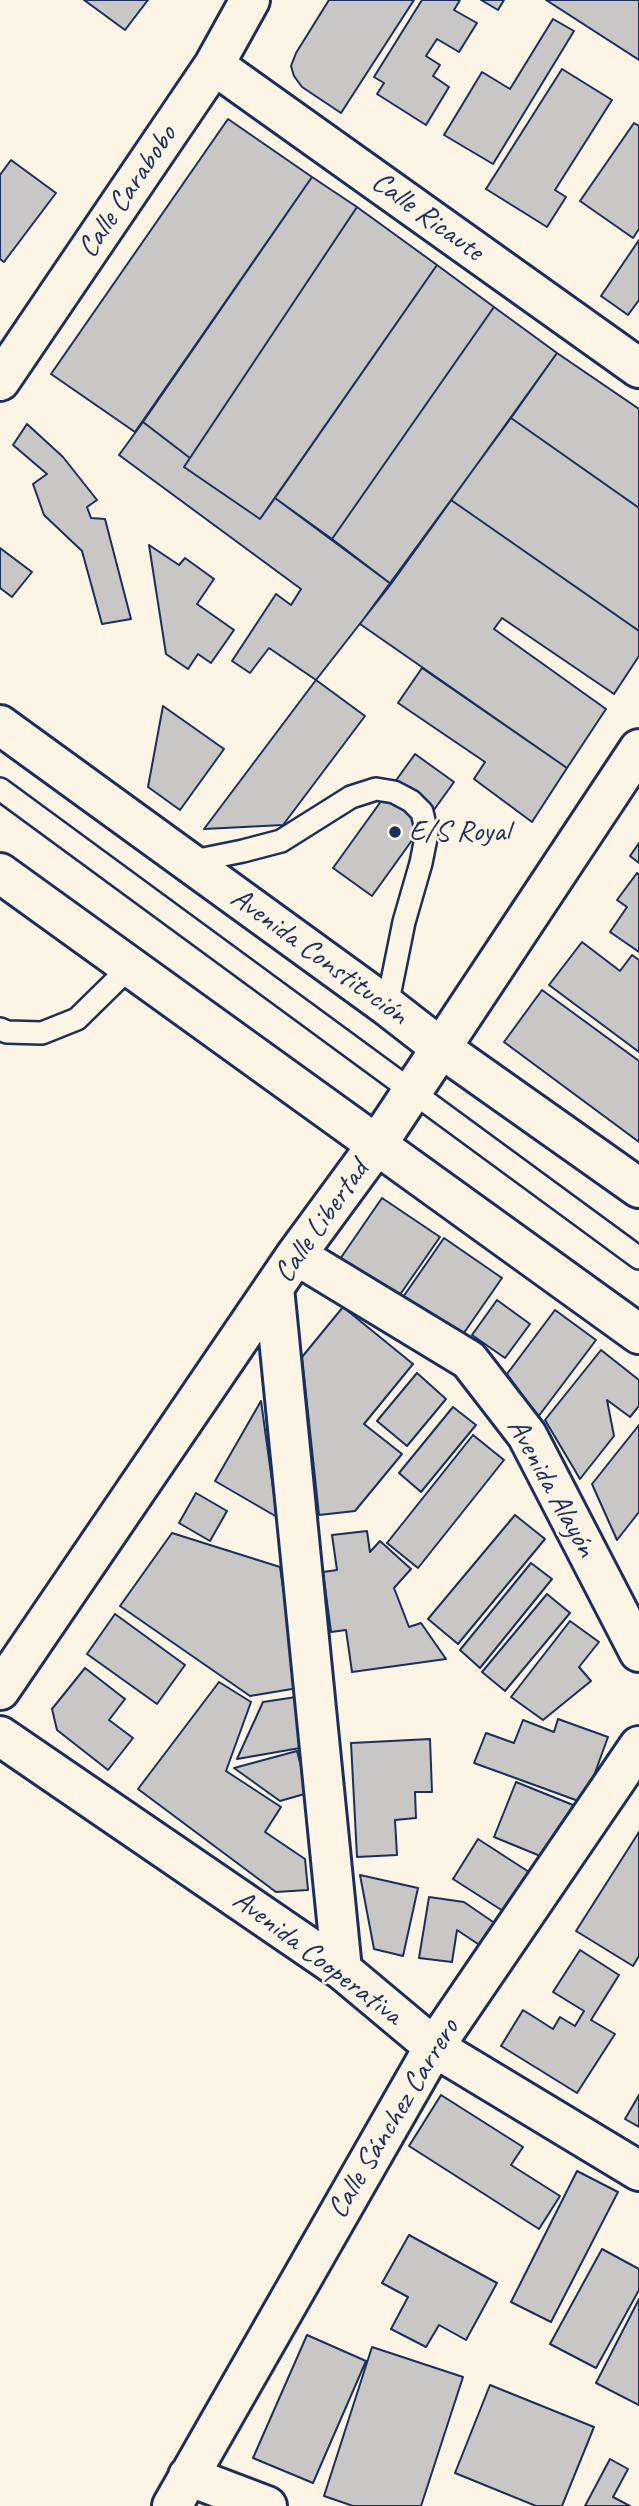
<!DOCTYPE html>
<meta charset="utf-8">
<style>
body{margin:0}
canvas{display:block;background:#fcf5e5}
</style>
<canvas width="639" height="2506"></canvas>
<script>
const c = document.querySelector('canvas').getContext('2d');
c.lineJoin = 'round';
function fillPath(path, color) { c.fillStyle = color; c.fill(path, 'evenodd'); }
const poly = rows => new Path2D(rows.map(r => 'M' + r).join(''));
function trace(path, color, width, dash) { c.strokeStyle = color; c.lineWidth = width; c.lineCap = dash ? 'butt' : 'round'; c.setLineDash(dash || []); c.stroke(path); }
function drawText(font, color, halo, rows, align = 'center') {
  c.font = font + ' Caveat,sans-serif'; c.lineWidth = 5; c.setLineDash([]); c.textBaseline = 'middle'; c.strokeStyle = halo; c.fillStyle = color; for (const [text, x, y, turn = 0] of rows) {
    c.save(); c.translate(x, y); c.rotate((+turn || 0) * Math.PI / 180); c.textAlign = isNaN(turn) ? turn : align; if (halo) c.strokeText(text, 0, 0); c.fillText(text, 0, 0); c.restore();
  }
}
const building = poly([
 [84,0,148,0,125,30,84,0],
 [329,0,414,0,341,113,302,87,294,76,291,66,296,53,329,0],
 [422,0,460,0,454,10,477,23,459,52,437,39,426,56,440,65,433,76,449,87,426,125,377,94,384,83,374,77,422,0],
 [481,0,504,0,498,10,481,0],
 [546,0,639,0,639,60,546,0],
 [553,19,574,31,493,164,444,135,482,72,510,89,553,19],
 [562,69,612,100,555,190,566,197,547,227,486,189,562,69],
 [228,119,312,177,135,432,51,374,228,119],
 [634,123,639,126,639,229,633,238,580,201,634,123],
 [11,160,56,193,4,262,0,259,0,175,11,160],
 [312,177,357,207,190,458,143,422,312,177],
 [357,207,437,265,260,519,184,467,357,207],
 [639,240,639,300,628,315,601,296,639,240],
 [437,265,494,307,332,539,275,498,437,265],
 [494,307,557,353,391,584,332,539,494,307],
 [557,353,639,409,639,508,511,418,557,353],
 [511,418,639,508,639,631,451,500,511,418],
 [143,422,190,458,184,467,260,519,275,498,391,584,316,680,269,648,250,673,232,661,276,594,291,605,301,589,119,455,143,422],
 [27,424,63,457,97,500,87,507,91,518,105,519,131,619,102,624,82,551,44,515,33,484,47,474,13,445,27,424],
 [451,500,639,631,639,656,614,694,502,618,494,629,606,709,567,768,360,624,451,500],
 [149,545,179,565,185,558,214,579,197,604,234,630,211,663,198,654,188,669,166,654,149,545],
 [0,548,32,572,12,597,0,588,0,548],
 [422,668,567,768,532,822,474,779,485,762,398,703,422,668],
 [316,680,365,716,283,825,204,829,316,680],
 [163,706,224,749,180,810,148,787,163,706],
 [415,754,454,782,372,896,333,868,415,754],
 [639,843,639,863,630,856,639,843],
 [637,873,639,875,639,952,610,932,627,907,617,900,637,873],
 [582,942,620,971,632,955,639,960,639,1052,549,985,582,942],
 [542,990,639,1061,639,1142,504,1042,542,990],
 [382,1198,440,1237,397,1299,340,1259,382,1198],
 [444,1238,502,1278,459,1340,401,1300,444,1238],
 [497,1300,530,1324,505,1358,472,1335,497,1300],
 [343,1307,413,1364,364,1424,402,1454,355,1511,319,1515,302,1357,343,1307],
 [555,1310,596,1340,538,1417,507,1374,555,1310],
 [601,1350,639,1380,639,1406,630,1417,607,1400,614,1436,580,1479,545,1420,601,1350],
 [417,1373,446,1399,407,1446,377,1421,417,1373],
 [261,1401,277,1517,215,1481,261,1401],
 [453,1407,476,1425,421,1492,399,1473,453,1407],
 [639,1425,639,1512,617,1540,592,1484,639,1425],
 [473,1435,504,1460,418,1568,387,1543,473,1435],
 [196,1493,227,1511,210,1541,179,1523,196,1493],
 [515,1515,545,1539,458,1644,428,1619,515,1515],
 [367,1531,370,1552,380,1541,411,1569,394,1588,409,1627,421,1623,446,1659,352,1672,346,1630,331,1632,323,1572,337,1570,332,1535,367,1531],
 [172,1533,280,1567,298,1688,250,1696,120,1606,172,1533],
 [531,1563,552,1579,480,1668,460,1650,531,1563],
 [547,1594,570,1613,505,1691,482,1672,547,1594],
 [115,1614,185,1665,157,1704,87,1654,115,1614],
 [570,1621,599,1642,579,1667,591,1681,543,1720,511,1697,570,1621],
 [85,1668,125,1699,109,1720,133,1738,108,1770,57,1730,52,1709,85,1668],
 [219,1682,251,1702,226,1771,281,1807,265,1832,305,1859,308,1890,276,1892,138,1789,219,1682],
 [296,1697,306,1747,237,1759,263,1702,296,1697],
 [558,1719,608,1737,584,1803,474,1763,486,1733,514,1743,523,1720,554,1732,558,1719],
 [430,1739,432,1792,415,1792,416,1818,395,1820,397,1855,357,1857,351,1743,430,1739],
 [297,1751,308,1793,280,1801,234,1768,297,1751],
 [516,1782,573,1805,550,1860,494,1837,516,1782],
 [639,1832,639,1956,633,1966,576,1931,639,1832],
 [478,1839,529,1872,503,1911,453,1879,478,1839],
 [360,1875,418,1888,403,1956,374,1949,360,1875],
 [429,1897,464,1902,496,1924,481,1946,457,1930,452,1962,419,1958,429,1897],
 [580,1950,619,1975,591,2020,615,2034,577,2093,501,2046,523,2010,553,2029,560,2017,575,2026,584,2011,553,1992,580,1950],
 [441,2095,523,2147,511,2165,560,2196,539,2229,409,2146,441,2095],
 [639,2095,639,2127,625,2119,639,2095],
 [577,2171,618,2192,551,2322,511,2302,577,2171],
 [409,2235,497,2283,466,2340,439,2325,426,2347,391,2329,408,2297,382,2283,409,2235],
 [602,2249,639,2269,639,2290,596,2368,550,2344,602,2249],
 [639,2299,639,2405,596,2383,639,2299],
 [307,2335,366,2361,313,2483,253,2458,307,2335],
 [372,2347,463,2377,421,2506,353,2506,324,2496,372,2347],
 [490,2385,594,2427,562,2506,536,2506,455,2473,490,2385],
 [610,2459,628,2469,613,2497,630,2506,585,2506,610,2459]
]);
const lane = poly([
 [0,789,639,1258],
 [189,862,243,851,281,841,351,797,376,789,394,792,411,801,422,812,427,833,421,863,404,922,387,1006],
 [0,1029,7,1032,42,1033,77,1019,129,968]
]);
const street = poly([
 [214,65,639,368],
 [0,381,214,65,250,0],
 [296,1255,469,1360,527,1435,639,1652],
 [274,1288,342,1970],
 [0,1690,296,1255,376,1146,639,749],
 [0,1736,342,1970,434,2047,639,2171],
 [188,2476,267,2506],
 [172,2506,434,2047,639,1746]
]);
const secondary = poly([
 [0,725,387,1006,441,1048,639,1188],
 [0,873,639,1334]
]);
const markers = [
 [395,832,7,"#1b2f5e"]
];
const streetNames = [
 ["Calle Carabobo",128,192,-56],
 ["Calle Ricaute",427,217,36],
 ["Avenida Constitución",319,957,36],
 ["Calle Libertad",322,1222,-55],
 ["Avenida Alayón",551,1488,61],
 ["Avenida Cooperativa",317,1958,37],
 ["Calle Sánchez Carrero",394,2119,-59]
];
const poiNames = [
 ["E/S Royal",409,832]
];
fillPath(building, '#c8c7c6');
trace(building, '#1b2f5e', 2);
trace(lane, '#1b2f5e', 26);
trace(street, '#1b2f5e', 44);
trace(secondary, '#1b2f5e', 44);
trace(lane, '#fcf5e5', 21);
trace(street, '#fcf5e5', 38);
trace(secondary, '#fcf5e5', 38);
for (const [x, y, r, color] of markers) { const dot = new Path2D(); dot.arc(x, y, r, 0, 2 * Math.PI); c.fillStyle = color; c.fill(dot); trace(dot, '#fcf5e5', 2.5); }
drawText('30px', '#1b2f5e', '#fcf5e5', streetNames);
drawText('30px', '#1b2f5e', '#fcf5e5', poiNames, 'left');
</script>
